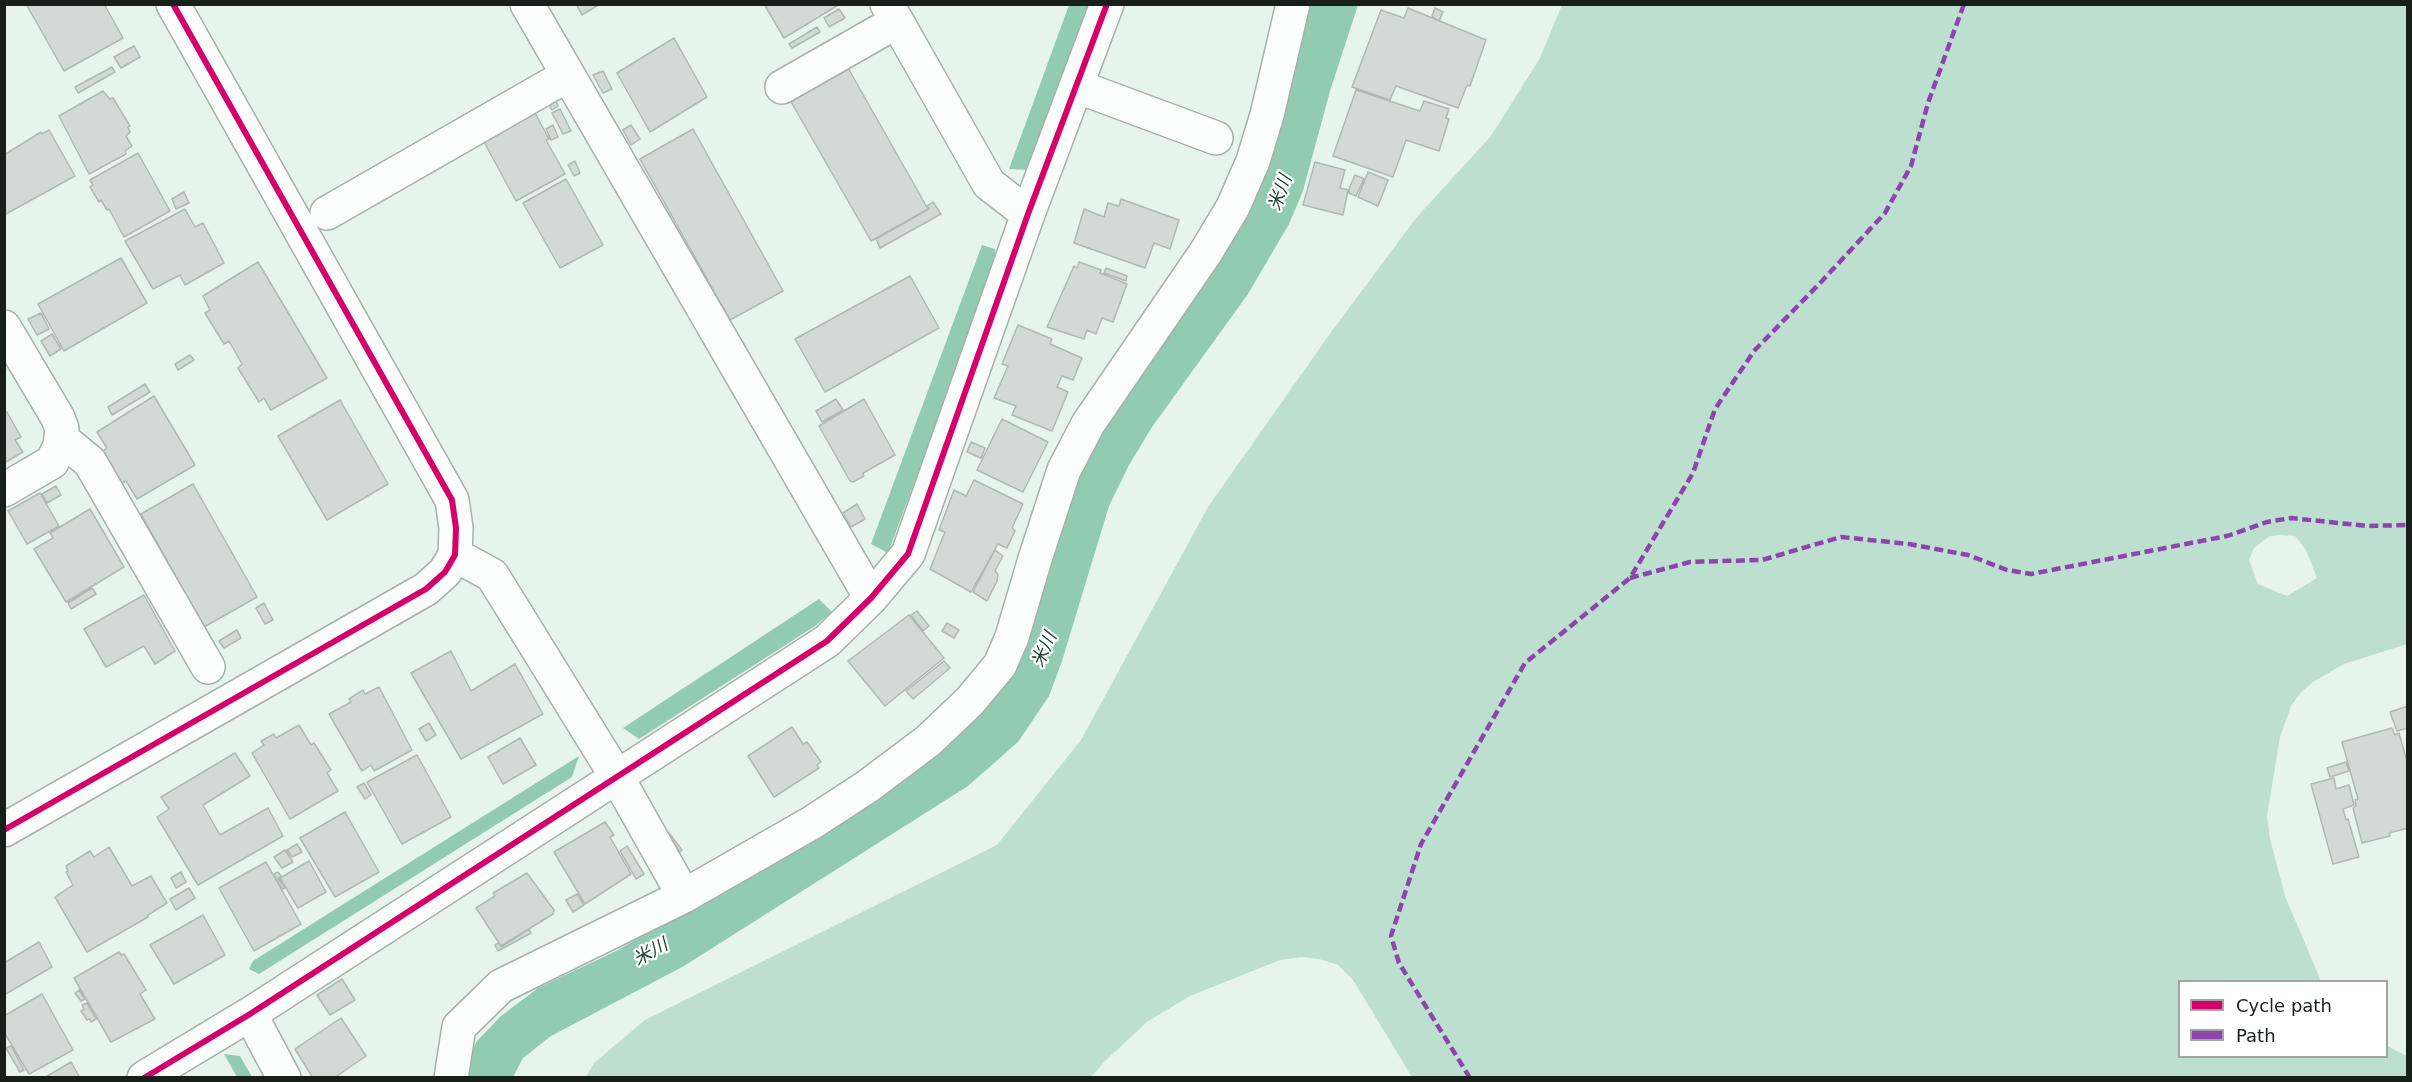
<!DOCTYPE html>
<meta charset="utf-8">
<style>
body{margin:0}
#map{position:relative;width:2412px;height:1082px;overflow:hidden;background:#e7f3ed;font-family:"DejaVu Sans",sans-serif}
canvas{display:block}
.frame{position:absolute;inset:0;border:6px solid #171f1b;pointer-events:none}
.legend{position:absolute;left:2178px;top:980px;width:210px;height:78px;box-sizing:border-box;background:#fff;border:2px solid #a2a5a4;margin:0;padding:8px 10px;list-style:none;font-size:18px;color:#171f1b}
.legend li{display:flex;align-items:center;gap:12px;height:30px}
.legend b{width:30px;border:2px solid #a2a5a4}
</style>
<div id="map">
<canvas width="2412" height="1082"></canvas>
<div class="frame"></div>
<ul class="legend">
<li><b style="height:8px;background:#d6006c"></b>Cycle path</li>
<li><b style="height:8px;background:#8e44ad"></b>Path</li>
</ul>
</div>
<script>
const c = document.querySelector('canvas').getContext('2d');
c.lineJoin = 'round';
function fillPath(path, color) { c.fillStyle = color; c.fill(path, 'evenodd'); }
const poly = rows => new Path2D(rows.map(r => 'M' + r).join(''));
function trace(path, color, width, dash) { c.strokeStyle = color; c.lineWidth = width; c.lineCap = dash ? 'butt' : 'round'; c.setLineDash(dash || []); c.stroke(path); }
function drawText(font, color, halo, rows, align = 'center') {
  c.font = font + ' "DejaVu Sans","Noto Sans JP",sans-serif'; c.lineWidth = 4.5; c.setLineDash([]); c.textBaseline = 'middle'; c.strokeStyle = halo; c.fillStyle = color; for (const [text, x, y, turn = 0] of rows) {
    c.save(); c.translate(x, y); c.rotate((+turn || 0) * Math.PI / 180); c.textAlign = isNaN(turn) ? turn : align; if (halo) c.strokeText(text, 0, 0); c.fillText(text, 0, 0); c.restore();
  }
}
const green = poly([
 [1562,5,2407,5,2407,644,2344,664,2313,682,2301,692,2291,706,2280,737,2267,816,2270,839,2285,896,2321,981,2180,982,2180,1056,2386,1056,2387,1046,2407,1056,2407,1077,1412,1077,1353,980,1338,965,1319,959,1301,957,1280,960,1190,996,1147,1022,1105,1061,1091,1077,586,1077,594,1063,645,1020,997,845,1081,740,1208,507,1329,335,1416,218,1491,136,1540,58],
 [2280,535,2295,536,2306,550,2317,578,2287,596,2258,584,2249,560,2254,548,2270,536]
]);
const water = poly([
 [1069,5,1091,5,1031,170,1009,169],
 [1304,5,1358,5,1330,91,1303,191,1289,224,1248,294,1152,427,1129,465,1109,506,1062,661,1049,696,1018,742,968,786,684,966,551,1036,523,1058,513,1077,458,1078,477,1041,501,1016,538,988,616,951,676,916,951,739,1079,464,1243,214],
 [982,245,995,249,997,261,888,553,871,544],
 [819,599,832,612,815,626,639,739,623,728],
 [579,756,572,777,259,974,249,969,253,961],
 [224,1054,240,1056,252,1077,237,1077]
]);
const building = poly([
 [26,4,104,4,123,38,64,71,26,4],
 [576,4,600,4,582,15,576,4],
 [764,4,840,4,784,38,764,4],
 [1408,8,1486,40,1470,86,1467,85,1458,108,1396,86,1390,100,1352,87,1381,10,1404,18,1408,8],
 [1435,8,1443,12,1439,21,1432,16,1435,8],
 [839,9,845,18,829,27,824,18,839,9],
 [817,27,820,32,792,48,789,44,817,27],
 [674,38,707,97,650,132,617,73,674,38],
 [134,46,140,57,121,68,114,57,134,46],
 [112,67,115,72,78,93,75,87,112,67],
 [848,68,928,209,871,241,790,100,848,68],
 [603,71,612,89,603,93,593,75,603,71],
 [1356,90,1420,111,1424,101,1449,109,1446,118,1449,119,1439,151,1406,140,1393,177,1333,156,1356,90],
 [103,91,110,99,113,98,130,126,128,127,130,132,126,136,132,146,125,151,126,154,89,174,59,116,103,91],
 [556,101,558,106,552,110,549,105,556,101],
 [560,109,571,131,563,134,552,113,560,109],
 [535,113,549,139,546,140,565,174,516,201,483,140,535,113],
 [553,125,558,137,551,140,546,129,553,125],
 [631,125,640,139,631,145,623,130,631,125],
 [693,129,783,291,730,320,640,159,693,129],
 [49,130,75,176,4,215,4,155,41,132,42,134,49,130],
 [138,153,170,211,124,237,109,209,107,210,101,200,99,202,90,187,93,185,90,180,138,153],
 [575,161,580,173,574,176,568,165,575,161],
 [1315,162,1345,170,1340,188,1348,190,1343,215,1303,205,1315,162],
 [1368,172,1388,180,1378,206,1358,197,1368,172],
 [1355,175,1364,179,1356,196,1349,193,1349,189,1355,175],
 [566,179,603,245,560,268,523,203,566,179],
 [184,192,189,203,176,209,172,199,184,192],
 [1121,199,1179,220,1170,249,1154,243,1145,268,1074,243,1084,209,1104,217,1108,203,1119,206,1121,199],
 [933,202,941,214,880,248,876,239,929,209,927,206,933,202],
 [185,209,195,227,203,223,224,263,185,285,180,275,153,289,125,241,185,209],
 [121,258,147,303,64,351,38,304,121,258],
 [258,262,327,378,271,410,264,398,259,402,238,368,242,364,229,341,224,344,205,313,210,310,203,296,258,262],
 [1079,262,1101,270,1100,273,1127,284,1113,322,1102,318,1096,334,1087,330,1084,339,1047,327,1074,266,1077,268,1079,262],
 [1106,268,1127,276,1126,281,1104,273,1106,268],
 [910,276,939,328,825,392,795,339,910,276],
 [41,313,49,329,37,335,28,319,41,313],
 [1018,325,1052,339,1050,344,1082,358,1073,380,1062,376,1057,387,1068,392,1052,431,1012,415,1016,406,994,398,1008,366,1002,364,1018,325],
 [52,334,61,349,50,356,41,341,52,334],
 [190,355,194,360,178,370,175,364,190,355],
 [145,384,150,392,112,415,108,407,145,384],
 [154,396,195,465,137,499,126,481,121,484,103,451,107,448,97,432,154,396],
 [836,399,843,410,822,422,816,411,836,399],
 [864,399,895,455,863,473,864,476,853,482,850,481,819,426,864,399],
 [340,400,388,484,327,520,278,436,340,400],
 [7,412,21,437,15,440,23,452,4,463,4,413,7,412],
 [1002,419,1048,442,1023,492,977,470,1002,419],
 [971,442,985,448,981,458,967,452,971,442],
 [974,480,1023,504,1012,528,1015,531,1007,548,998,544,971,592,930,569,945,532,939,530,954,490,966,496,974,480],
 [193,484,257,597,204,627,141,514,193,484],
 [56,486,61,495,47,503,42,494,56,486],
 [40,493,59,526,27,544,8,511,40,493],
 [857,504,865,519,851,527,843,513,857,504],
 [90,509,124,567,66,602,34,549,53,538,50,533,90,509],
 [995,550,1003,556,995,571,998,574,997,581,987,601,973,592,995,550],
 [92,588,96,594,71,609,68,603,92,588],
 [144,595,175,651,155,664,144,646,106,667,84,629,144,595],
 [264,603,273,620,265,624,256,608,264,603],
 [917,611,929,626,923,631,911,615,917,611],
 [909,615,944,658,885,706,848,661,909,615],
 [947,623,959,630,954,638,942,631,947,623],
 [237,630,241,638,224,648,219,641,237,630],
 [451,651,471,691,515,664,543,714,461,759,411,673,451,651],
 [944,661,950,668,913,699,906,691,944,661],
 [379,687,412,750,374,771,371,765,362,771,329,714,351,702,349,699,363,690,365,694,379,687],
 [2408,706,2408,728,2397,731,2390,712,2408,706],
 [429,723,436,735,426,741,419,729,429,723],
 [299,725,311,745,314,743,331,770,327,773,338,791,290,819,252,753,264,745,261,741,274,734,276,738,299,725],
 [792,727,803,744,807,742,821,762,817,765,819,768,774,797,748,756,792,727],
 [2392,728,2395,735,2399,733,2408,765,2408,828,2389,833,2390,836,2362,843,2353,808,2356,806,2355,800,2358,799,2342,742,2392,728],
 [520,738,536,765,503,784,488,757,520,738],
 [235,753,250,776,203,805,220,835,268,808,283,836,198,885,157,817,169,809,161,797,235,753],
 [417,755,451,817,402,844,367,782,417,755],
 [2346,762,2349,771,2330,777,2327,768,2346,762],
 [2334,778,2336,789,2349,785,2354,805,2343,809,2346,820,2348,819,2359,857,2333,864,2311,784,2334,778],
 [364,783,371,795,365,799,357,787,364,783],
 [345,812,379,872,335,897,300,838,345,812],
 [605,822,614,835,610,837,631,874,585,904,554,852,605,822],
 [669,833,682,850,680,852,667,835,669,833],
 [297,844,302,852,292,857,287,850,297,844],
 [627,846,644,874,636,879,620,851,627,846],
 [109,847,132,886,151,876,167,903,148,915,148,917,87,952,55,897,73,885,66,872,68,871,66,866,90,851,94,857,109,847],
 [285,850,293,862,282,868,274,857,285,850],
 [309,861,326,892,298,908,280,878,309,861],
 [266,862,301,924,254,951,219,888,266,862],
 [181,872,186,882,176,888,171,878,181,872],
 [278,872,281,876,278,878,285,888,282,889,274,874,278,872],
 [527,873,554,910,553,914,501,946,476,908,495,896,493,893,527,873],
 [189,888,195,898,176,910,170,899,189,888],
 [577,894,584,905,573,912,566,900,577,894],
 [203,915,225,955,174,984,150,945,203,915],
 [529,929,531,933,498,951,495,945,499,943,501,947,529,929],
 [39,942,52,967,4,995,4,963,39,942],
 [119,952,121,955,124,954,146,990,140,994,155,1019,111,1042,74,978,119,952],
 [342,979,355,1000,330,1015,317,995,342,979],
 [79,990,85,999,81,1001,75,993,79,990],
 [42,994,73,1050,29,1074,4,1032,4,1016,42,994],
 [87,1003,96,1019,91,1022,90,1019,87,1020,81,1011,84,1009,82,1005,87,1003],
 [341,1018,366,1056,334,1078,313,1078,295,1049,341,1018],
 [11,1046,24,1070,20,1072,6,1048,11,1046],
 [71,1062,80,1078,44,1078,71,1062]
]);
const minor = poly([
 [527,4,871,598],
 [887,4,989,184,1028,214],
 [1076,86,1216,138],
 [782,87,896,22],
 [327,213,568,75],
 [4,327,58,418,62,429,60,446,52,462,4,490],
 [62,439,90,462,208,667],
 [455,555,492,575,617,777,684,896],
 [4,830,426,589,445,572,455,555,456,528,452,500,173,4],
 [250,1014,284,1078],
 [144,1078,250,1014,827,641,871,598,908,554,1028,214,1107,4],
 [451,1078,459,1027,501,986,684,896,813,822,868,786,928,741,970,701,1000,665,1012,637,1035,559,1064,470,1088,424,1206,252,1233,207,1253,161,1267,115,1293,4]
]);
const quiet = poly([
 [1630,578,1690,562,1762,560,1841,537,1909,544,1968,555,2007,570,2031,574,2227,536,2267,522,2291,518,2367,526,2408,525],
 [1470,1078,1399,963,1391,936,1421,844,1525,663,1630,578,1693,473,1715,409,1754,351,1822,281,1885,213,1911,166,1928,103,1964,4]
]);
const cycleway = poly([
 [4,830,426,589,445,572,455,555,456,528,452,500,173,4],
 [144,1078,250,1014,827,641,871,598,908,554,1028,214,1107,4]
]);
const waterNames = [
 ["米川",1281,193,-70],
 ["米川",1045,650,-66],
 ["米川",651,953,-29]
];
fillPath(green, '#bddfd0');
fillPath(water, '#91cbb3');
fillPath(building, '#d1dad6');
trace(building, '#afb9b4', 1.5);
trace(minor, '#a7b0ac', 36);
trace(minor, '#fbfdfc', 33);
trace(quiet, '#8e44ad', 4.5, [9, 4.5]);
trace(cycleway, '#d6006c', 6);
drawText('italic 18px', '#1c4032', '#fff', waterNames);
</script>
